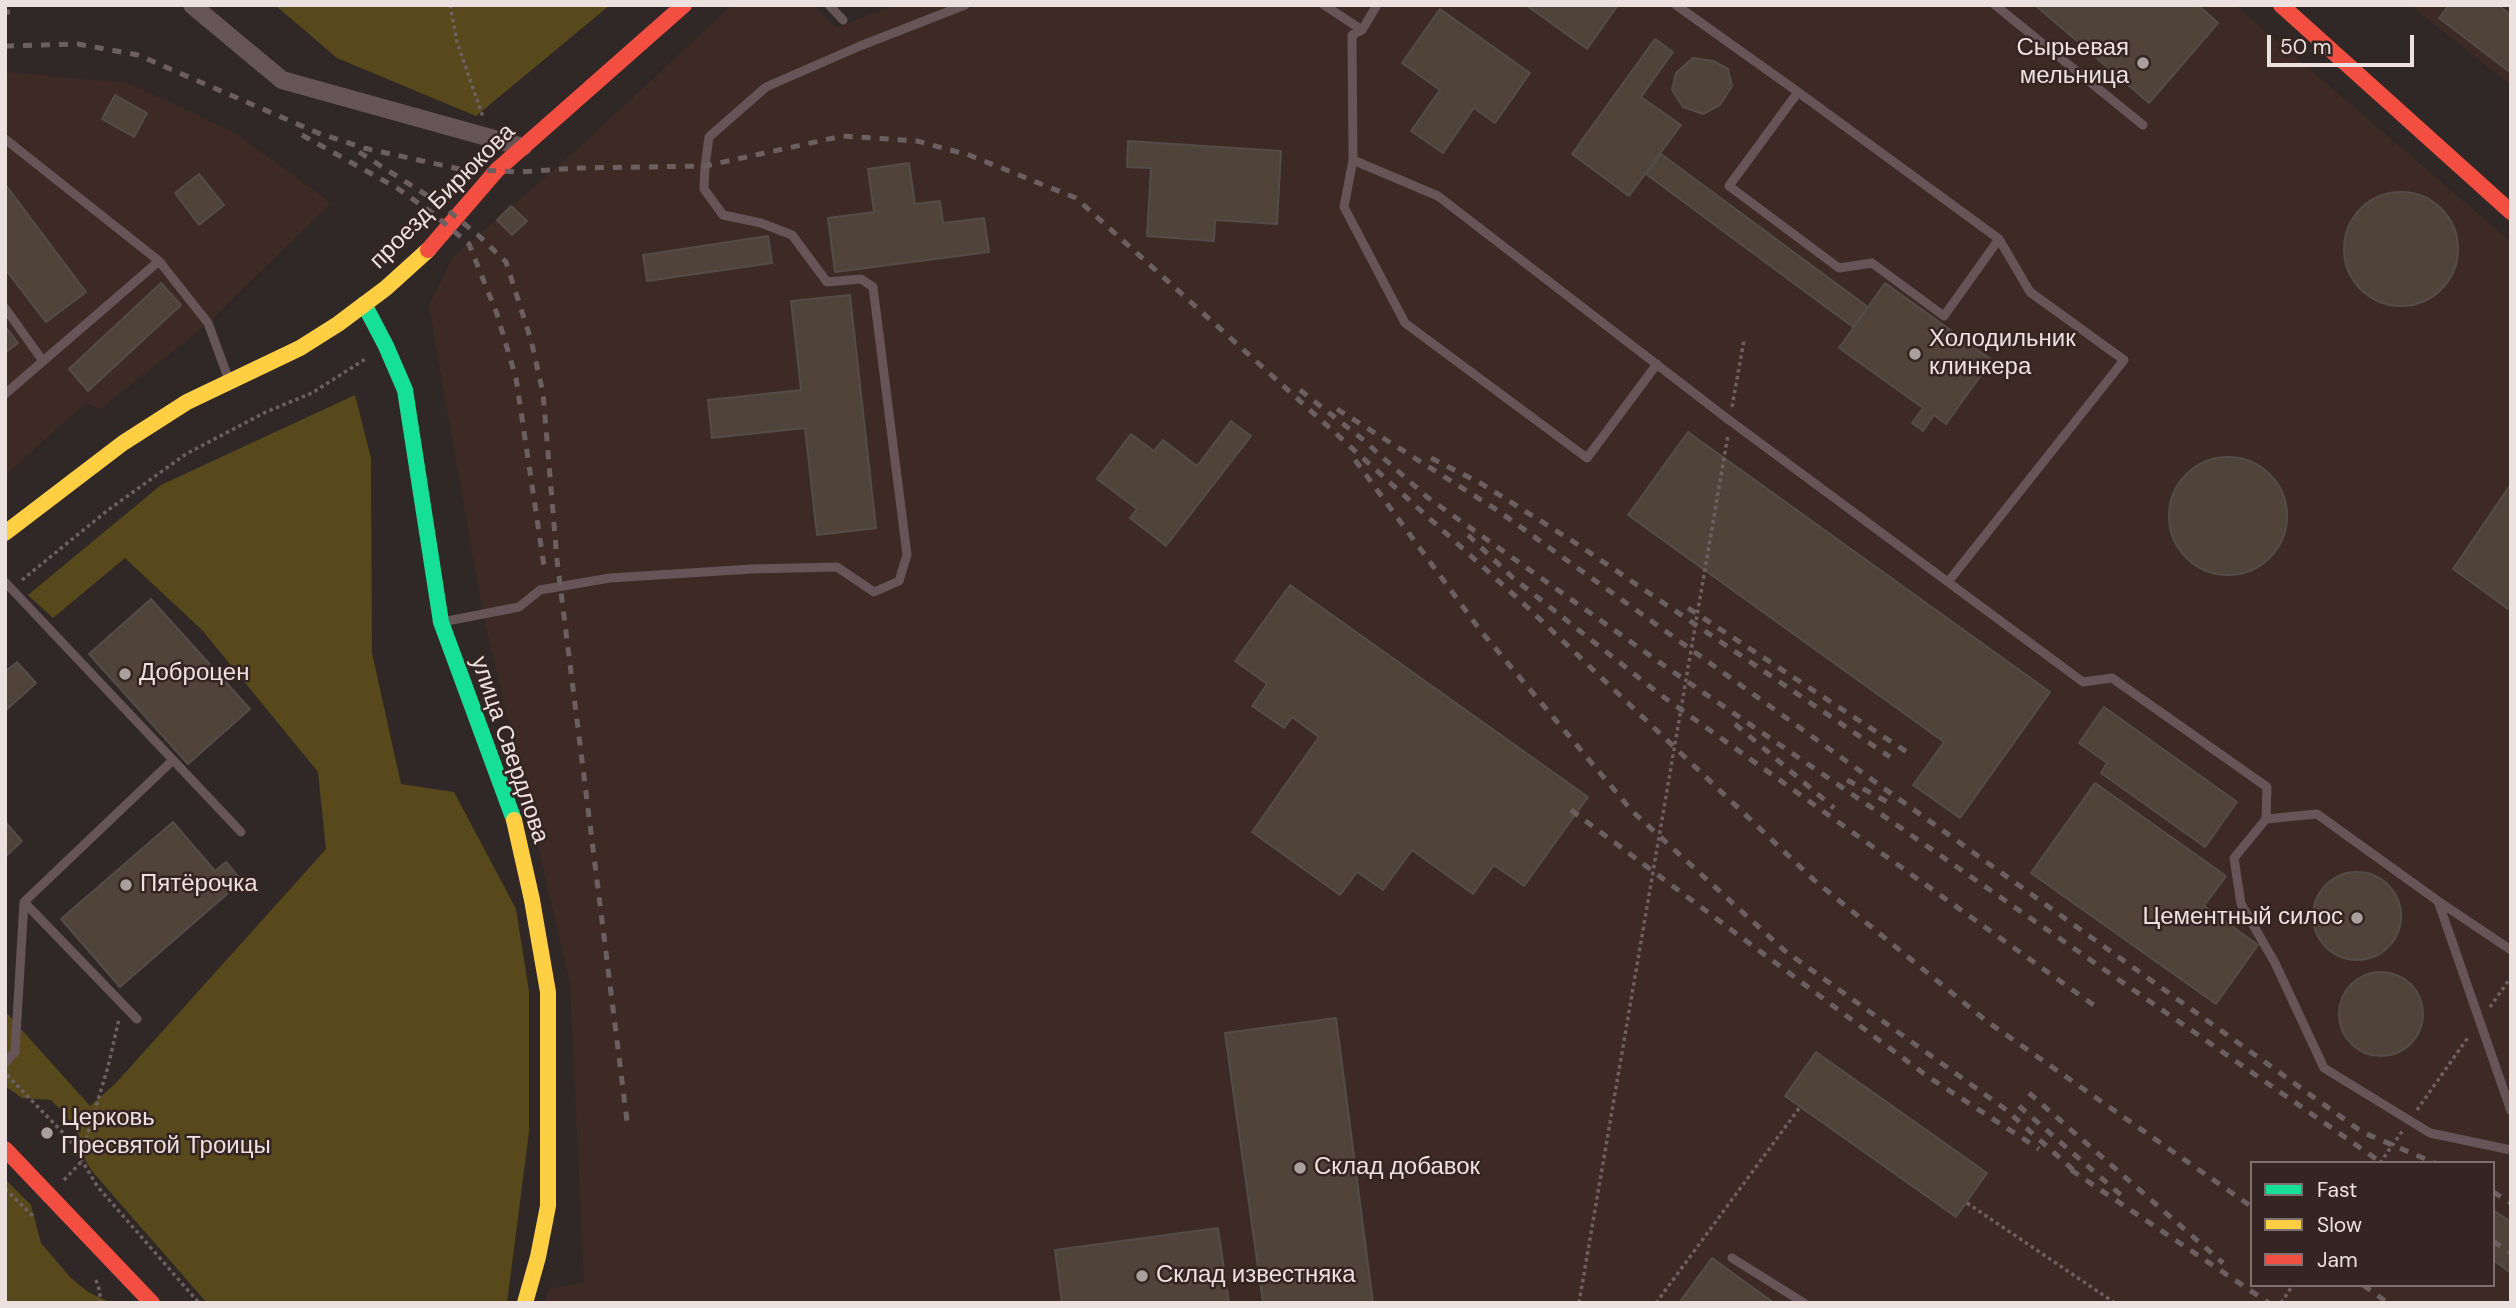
<!DOCTYPE html>
<meta charset="utf-8">
<style>
body{margin:0}
#map{position:relative;width:2516px;height:1308px;overflow:hidden;background:#302826;font-family:"DM Sans",sans-serif}
canvas{display:block}
.frame{position:absolute;inset:0;border:7px solid #ece1df;pointer-events:none}
.legend{position:absolute;left:2250px;top:1161px;width:245px;height:126px;box-sizing:border-box;background:#342522;border:2px solid #7e706e;margin:0;padding:9px 12px;list-style:none;font-size:21px;color:#ece1df}
.legend li{display:flex;align-items:center;gap:14px;height:35px}
.legend b{width:35px;border:2px solid #7e706e}
.scale{position:absolute;left:2267px;top:35px;width:147px;height:32px;box-sizing:border-box;border:4px solid #ece1df;border-top:0;padding-left:9px;font-size:21px;line-height:24px;white-space:nowrap;color:#ece1df;-webkit-text-stroke:5px #342522;paint-order:stroke}
</style>
<div id="map">
<canvas width="2516" height="1308"></canvas>
<div class="frame"></div>
<ul class="legend">
<li><b style="height:9px;background:#16e098"></b>Fast</li>
<li><b style="height:9px;background:#ffcf43"></b>Slow</li>
<li><b style="height:9px;background:#f24e42"></b>Jam</li>
</ul>
<div class="scale">50 m</div>
</div>
<script>
const c = document.querySelector('canvas').getContext('2d');
c.lineJoin = 'round';
function fillPath(path, color) { c.fillStyle = color; c.fill(path, 'evenodd'); }
const poly = rows => new Path2D(rows.map(r => 'M' + r).join(''));
function trace(path, color, width, dash) { c.strokeStyle = color; c.lineWidth = width; c.lineCap = dash ? 'butt' : 'round'; c.setLineDash(dash || []); c.stroke(path); }
function drawText(font, color, halo, rows, align = 'center') {
  c.font = font + ' "DM Sans",sans-serif'; c.lineWidth = 5; c.setLineDash([]); c.textBaseline = 'middle'; c.strokeStyle = halo; c.fillStyle = color; for (const [text, x, y, turn = 0] of rows) {
    c.save(); c.translate(x, y); c.rotate((+turn || 0) * Math.PI / 180); c.textAlign = isNaN(turn) ? turn : align; if (halo) c.strokeText(text, 0, 0); c.fillText(text, 0, 0); c.restore();
  }
}
const built = poly([
 [732,5,813,5,836,28,895,5,2235,5,2511,242,2511,1303,545,1303,549,1289,584,1282,570,983,483,614,429,306,452,258,582,145],
 [2252,1163,2493,1163,2493,1285,2252,1285],
 [2410,5,2511,5,2511,85],
 [5,72,128,83,235,133,331,203,208,323,99,410,86,402,5,476]
]);
const green = poly([
 [275,5,610,5,476,116,337,58],
 [355,395,371,458,372,653,401,784,454,792,516,909,529,991,529,1132,507,1303,207,1303,91,1170,79,1149,79,1136,65,1114,51,1100,22,1098,5,1086,5,1011,90,1106,116,1083,326,849,318,772,202,630,125,558,53,618,28,595,161,485],
 [5,1179,31,1205,41,1243,70,1277,88,1292,112,1303,5,1303]
]);
const building = poly([
 [1526,5,1618,5,1587,49,1526,5],
 [2035,5,2198,5,2218,23,2149,103,2035,5],
 [2449,5,2498,5,2511,15,2511,73,2439,18,2449,5],
 [1440,9,1530,73,1495,123,1474,108,1443,153,1411,131,1440,90,1402,63,1440,9],
 [1655,39,1673,52,1641,97,1681,125,1629,196,1572,154,1655,39],
 [1693,58,1713,61,1728,69,1732,86,1720,105,1703,114,1683,107,1672,90,1676,73,1693,58],
 [115,95,147,113,134,137,102,119,115,95],
 [1128,141,1281,151,1277,224,1215,220,1214,241,1147,236,1151,168,1127,167,1128,141],
 [1661,154,1868,307,1853,327,1646,174,1661,154],
 [909,163,915,204,940,201,943,223,984,218,989,252,835,272,828,218,874,212,868,169,909,163],
 [199,174,224,205,199,225,175,193,199,174],
 [5,184,86,292,46,322,5,269,5,184],
 '2344 249a57 57 0 1 1 114 0a57 57 0 1 1-114 0Z',
 [511,206,527,221,512,235,497,220,511,206],
 [768,236,772,263,647,281,643,255,768,236],
 [161,283,181,305,88,391,69,369,161,283],
 [1885,283,1992,360,1946,424,1934,415,1923,431,1912,423,1923,408,1839,348,1885,283],
 [850,295,876,528,817,535,805,428,712,438,708,400,801,390,791,301,850,295],
 [5,326,18,343,5,353,5,326],
 [1231,421,1251,436,1166,546,1130,518,1137,509,1097,479,1131,434,1154,451,1163,440,1197,466,1231,421],
 [1688,432,2050,692,1960,818,1913,785,1944,742,1628,515,1688,432],
 '2169 516a59 59 0 1 1 118 0a59 59 0 1 1-118 0Z',
 [2511,484,2511,611,2453,569,2511,484],
 [1290,585,1588,797,1524,886,1494,865,1473,894,1412,850,1383,890,1357,872,1340,895,1252,832,1319,737,1292,717,1284,728,1252,706,1267,684,1235,661,1290,585],
 [151,599,250,709,188,764,89,654,151,599],
 [17,662,36,683,5,711,5,672,17,662],
 [2104,707,2237,802,2205,847,2101,773,2107,763,2079,743,2104,707],
 [2095,783,2226,876,2204,906,2258,945,2216,1004,2031,873,2095,783],
 [5,822,22,841,5,857,5,822],
 [173,822,215,871,226,862,242,881,120,987,61,919,173,822],
 '2313 916a44 44 0 1 1 88 0a44 44 0 1 1-88 0Z',
 '2339 1014a42 42 0 1 1 84 0a42 42 0 1 1-84 0Z',
 [1336,1018,1373,1303,1263,1303,1225,1033,1336,1018],
 [1816,1052,1987,1173,1956,1217,1785,1096,1816,1052],
 [2493,1210,2511,1222,2511,1273,2493,1260,2493,1210],
 [1218,1228,1229,1303,1062,1303,1055,1250,1218,1228],
 [1712,1258,1774,1303,1679,1303,1712,1258]
]);
const path = poly([
 [450,5,457,42,483,117],
 [1732,407,1744,340],
 [22,580,108,510,186,454,266,412,312,393,367,358],
 [2490,1007,2511,977],
 [7,1075,70,1140,97,1186,199,1303],
 [2417,1110,2469,1036],
 [80,1159,108,1067,119,1019],
 [2380,1163,2403,1130],
 [64,1180,82,1161],
 [5,1189,34,1217],
 [1967,1203,2115,1303],
 [96,1280,100,1292,100,1303],
 [1579,1303,1728,435],
 [1656,1303,1800,1107],
 [2281,1303,2293,1285]
]);
const lane = poly([
 [829,5,843,20],
 [1324,5,1362,30],
 [1377,5,1362,30,1352,35,1353,160,1438,196,1725,417,2083,682,2112,678,2267,787,2266,819],
 [1676,5,1798,92,1999,239,2030,292,2124,360,1948,582],
 [1995,5,2143,125],
 [1798,92,1729,186,1839,268,1872,263,1944,316,1999,239],
 [5,139,159,261],
 [1353,160,1344,207,1405,323,1587,458,1657,364],
 [5,308,43,361],
 [5,394,159,261,208,323,229,380],
 [5,582,241,832],
 [442,622,519,607,540,590,610,578,752,569,837,567,874,592,899,581,907,555,873,287,861,279,827,282,792,235,761,223,723,215,704,189,705,166,709,137,766,87,860,46,965,5],
 [2438,901,2511,950],
 [137,1019,24,902,173,760],
 [5,1063,15,1052,24,902],
 [2511,1111,2438,901,2317,814,2266,819,2234,858,2241,904,2275,963,2324,1068,2430,1133,2511,1150],
 [1732,1258,1804,1303]
]);
const street = poly([
 [192,5,282,80,523,147]
]);
const fast = poly([
 [364,304,386,346,405,390,441,622,514,820]
]);
const slow = poly([
 [5,533,123,443,187,402,300,348,338,324,386,288,428,250],
 [514,820,532,900,548,992,548,1206,538,1257,525,1303]
]);
const jam = poly([
 [2281,5,2511,212],
 [428,250,497,170,684,5],
 [5,1149,152,1303]
]);
const rail = poly([
 [5,12,10,12],
 [5,46,78,44,138,55,318,133,364,148,459,169,520,172,579,168,705,166,843,136,917,141,969,155,1076,198,1525,605,1814,880,1985,1020,2252,1207],
 [302,135,397,188,431,212,469,244,497,314,516,378,544,566],
 [359,152,439,203,478,235,506,262,531,340,543,393,557,560,627,1121],
 [1300,390,1361,438,1427,497,1669,669,1878,812,2382,1163],
 [1337,409,1497,510,2362,1132,2435,1163],
 [1431,458,1482,484,1574,542,1890,757],
 [1355,460,1480,630,1632,811,1785,951,2005,1109,2080,1176],
 [1468,535,1512,577,1658,693,2095,1006],
 [1688,608,1913,756],
 [1735,724,1834,808],
 [1847,780,1893,805],
 [1571,810,1927,1076,2039,1149],
 [2029,1093,2223,1263],
 [2019,1106,2122,1196],
 [2071,1170,2269,1303],
 [2493,1192,2511,1203],
 [2493,1241,2511,1253],
 [2363,1285,2388,1303]
]);
const markers = [
 [2143,63,7,"#aaa09e"],
 [1915,354,7,"#aaa09e"],
 [125,674,7,"#aaa09e"],
 [126,885,7,"#aaa09e"],
 [2357,918,7,"#aaa09e"],
 [47,1133,7,"#aaa09e"],
 [1300,1168,7,"#aaa09e"],
 [1142,1276,7,"#aaa09e"]
];
const poiNames = [
 ["Сырьевая",2129,49,"right"],
 ["мельница",2129,77,"right"],
 ["Холодильник",1929,340],
 ["клинкера",1929,368],
 ["Доброцен",139,674],
 ["Пятёрочка",140,885],
 ["Цементный силос",2343,918,"right"],
 ["Церковь",61,1119],
 ["Пресвятой Троицы",61,1147],
 ["Склад добавок",1314,1168],
 ["Склад известняка",1156,1276]
];
const streetNames = [
 ["проезд Бирюкова",443,197,-45],
 ["улица Свердлова",509,750,71]
];
fillPath(built, '#3d2a25');
fillPath(green, '#57491b');
fillPath(building, '#50443a');
trace(building, '#534c49', 2);
trace(path, '#6d6062', 3.5, [3.5, 3.5]);
trace(lane, '#655458', 9);
trace(street, '#655458', 18);
trace(fast, '#16e098', 16);
trace(slow, '#ffcf43', 16);
trace(jam, '#f24e42', 16);
trace(rail, '#6c5f62', 5, [9, 9]);
for (const [x, y, r, color] of markers) { const dot = new Path2D(); dot.arc(x, y, r, 0, 2 * Math.PI); c.fillStyle = color; c.fill(dot); trace(dot, '#342522', 2.5); }
drawText('24px', '#ece1df', '#342522', poiNames, 'left');
drawText('24px', '#ece1df', '#342522', streetNames);
</script>
